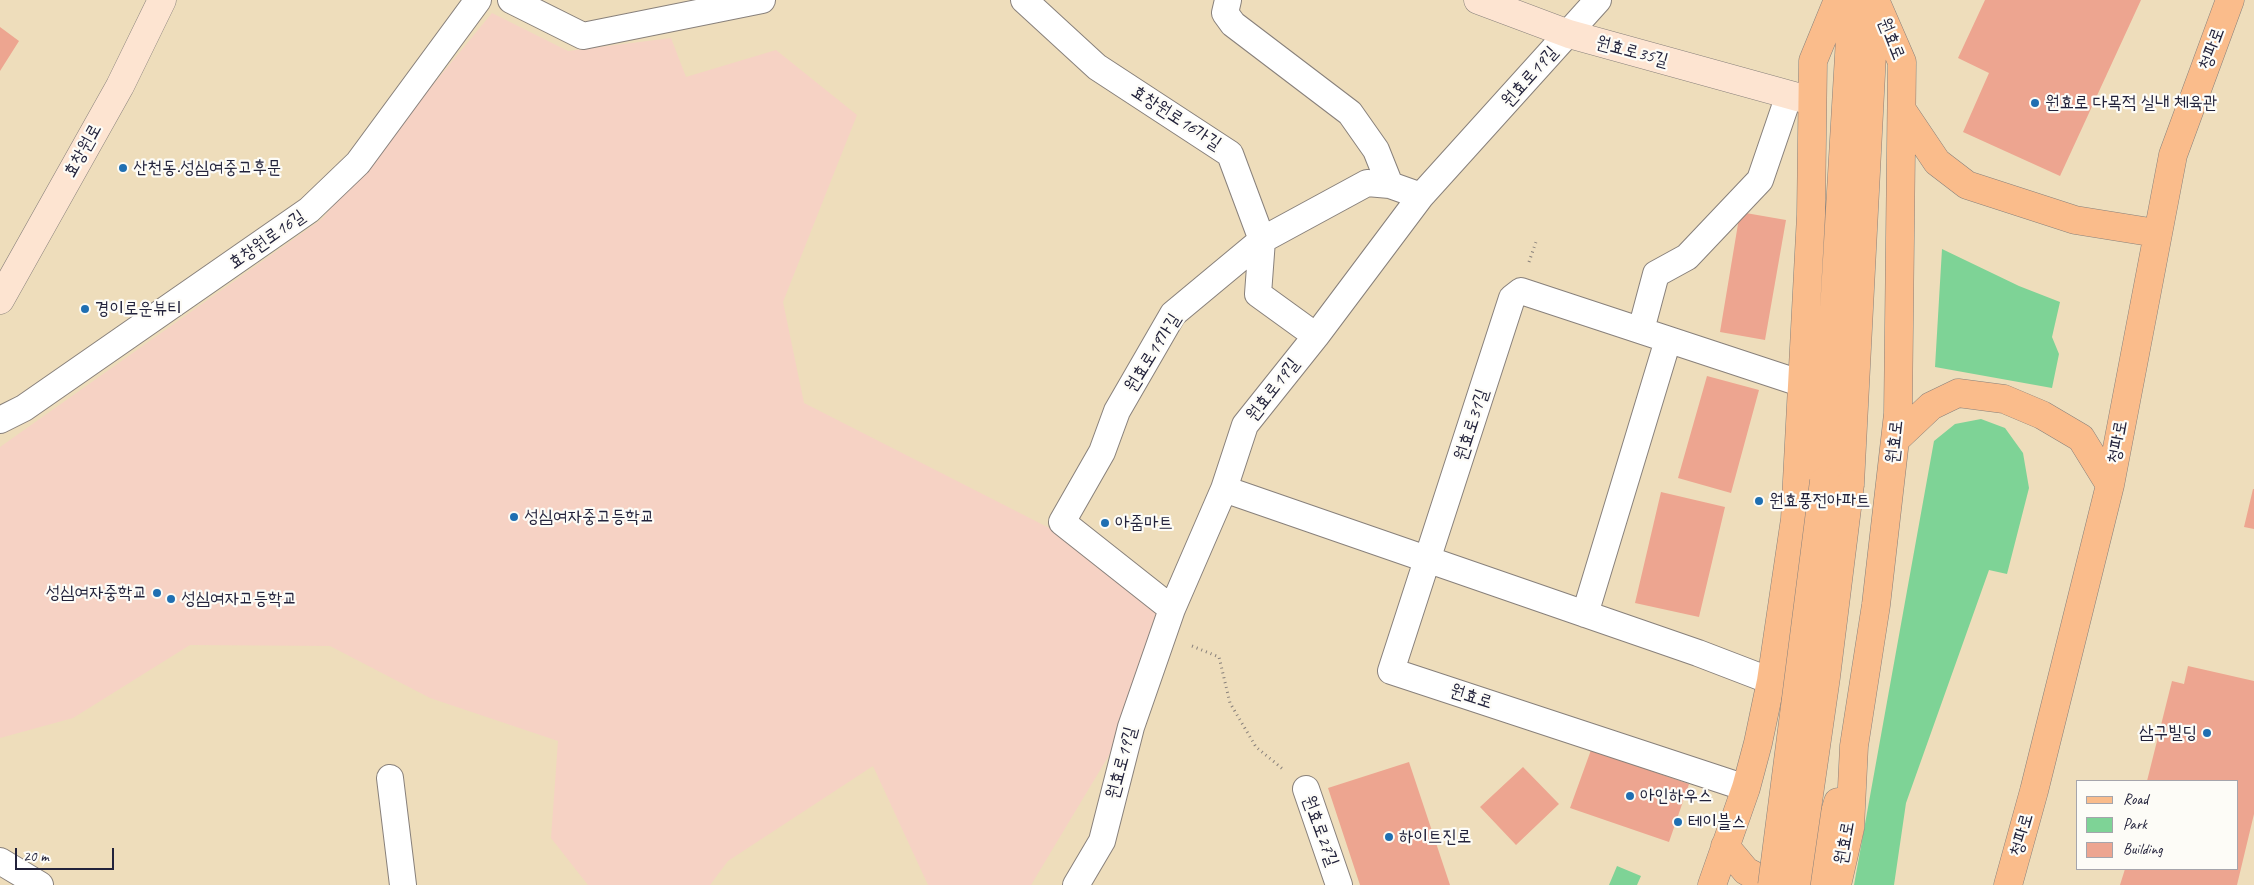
<!DOCTYPE html>
<meta charset="utf-8">
<style>
body{margin:0}
#map{position:relative;width:2254px;height:885px;overflow:hidden;background:#edb;font-family:Caveat,sans-serif}
canvas{display:block}
.legend{position:absolute;left:2076px;top:780px;width:162px;height:90px;box-sizing:border-box;background:#fdfcf7;border:1px solid #a5a5ac;margin:0;padding:6px 9px;list-style:none;font-size:15px;color:#22223b}
.legend li{display:flex;align-items:center;gap:10px;height:25px}
.legend b{width:25px;border:1px solid #a5a5ac}
.scale{position:absolute;left:15px;top:848px;width:99px;height:22px;box-sizing:border-box;border:2px solid #22223b;border-top:0;padding-left:6px;font-size:15px;line-height:18px;white-space:nowrap;color:#22223b;-webkit-text-stroke:4px #fdfcf7;paint-order:stroke}
</style>
<div id="map">
<canvas width="2254" height="885"></canvas>
<ul class="legend">
<li><b style="height:6px;background:#fabc8b"></b>Road</li>
<li><b style="height:14px;background:#7ed396"></b>Park</li>
<li><b style="height:14px;background:#eda590"></b>Building</li>
</ul>
<div class="scale">20 m</div>
</div>
<script>
const c = document.querySelector('canvas').getContext('2d');
c.lineJoin = 'round';
function fillPath(path, color) { c.fillStyle = color; c.fill(path, 'evenodd'); }
const poly = rows => new Path2D(rows.map(r => 'M' + r).join(''));
function trace(path, color, width, dash) { c.strokeStyle = color; c.lineWidth = width; c.lineCap = dash ? 'butt' : 'round'; c.setLineDash(dash || []); c.stroke(path); }
function drawText(font, color, halo, rows, align = 'center') {
  c.font = font + ' Caveat,"Poor Story",sans-serif'; c.lineWidth = 4.5; c.setLineDash([]); c.textBaseline = 'middle'; c.strokeStyle = halo; c.fillStyle = color; for (const [text, x, y, turn = 0] of rows) {
    c.save(); c.translate(x, y); c.rotate((+turn || 0) * Math.PI / 180); c.textAlign = isNaN(turn) ? turn : align; if (halo) c.strokeText(text, 0, 0); c.fillText(text, 0, 0); c.restore();
  }
}
const built = poly([
 [492,13,568,51,671,38,686,77,776,50,857,115,783,302,804,403,1167,588,1117,742,1031,885,928,885,873,766,728,861,710,885,588,885,551,838,558,741,430,698,330,646,190,645,73,718,0,738,0,447,322,219]
]);
const green = poly([
 [1942,249,2019,286,2060,302,2052,337,2059,354,2052,388,1935,367],
 [1981,419,2005,428,2023,453,2029,488,2007,574,1989,570,1906,803,1894,885,1854,885,1934,441,1955,424],
 [1617,866,1641,876,1637,885,1609,885]
]);
const building = poly([
 [1985,0,2141,0,2060,176,1963,132,1989,73,1958,58],
 [0,27,19,41,0,71],
 [1740,212,1786,220,1765,340,1720,332],
 [1707,376,1759,390,1731,493,1678,478],
 [2253,489,2254,489,2254,529,2244,527],
 [1661,492,1725,507,1699,617,1635,603],
 [2188,666,2254,681,2254,814,2237,885,2120,885,2125,869,2238,869,2238,781,2147,781,2172,681,2184,684],
 [1591,750,1689,784,1669,842,1570,808],
 [1409,762,1450,885,1360,885,1328,788],
 [1523,767,1559,804,1516,845,1480,807]
]);
const path = poly([
 [1529,262,1537,239],
 [1192,646,1219,657,1230,703,1256,747,1284,770]
]);
const street = poly([
 [511,0,583,36,762,0],
 [1024,0,1097,67,1230,154,1262,240,1258,294,1316,336],
 [1228,0,1225,13,1233,24,1350,113,1376,150,1390,185],
 [1641,330,1656,274,1687,257,1760,180,1789,95],
 [0,420,24,408,309,210,358,163,478,0],
 [1224,489,1698,653,1771,681],
 [1172,609,1062,522,1102,452,1117,411,1173,314,1262,240,1367,183,1390,185,1421,196],
 [1585,614,1668,340],
 [390,778,403,885],
 [1746,788,1391,671,1512,298,1521,291,1803,384],
 [1306,789,1339,885],
 [0,861,40,885],
 [1076,885,1102,841,1131,727,1172,609,1224,489,1245,425,1316,336,1421,196,1598,0]
]);
const secondary = poly([
 [1478,0,1569,34,1812,101],
 [0,300,120,86,162,0]
]);
const primary = poly([
 [1902,110,1937,162,1967,185,2075,220,2156,233],
 [1895,440,1931,406,1958,393,2004,399,2042,415,2081,438,2110,485],
 [1824,481,1852,4],
 [1850,484,1872,54,1863,0],
 [1725,846,1746,871,1763,880,1783,880,1794,877],
 [1712,885,1746,788,1758,743,1771,681,1795,519,1811,215,1813,61,1838,0],
 [1809,885,1822,857,1838,802],
 [1837,885,1850,828,1854,746,1876,605,1898,414,1902,62,1875,0],
 [2008,885,2034,791,2110,485,2173,155,2230,0]
]);
const primaryBridge = poly([
 [1772,885,1824,481],
 [1796,885,1826,677,1850,484]
]);
const markers = [
 [2035,103,5,"#1f6fb2"],
 [123,168,5,"#1f6fb2"],
 [85,309,5,"#1f6fb2"],
 [1759,501,5,"#1f6fb2"],
 [514,517,5,"#1f6fb2"],
 [1105,523,5,"#1f6fb2"],
 [157,593,5,"#1f6fb2"],
 [171,599,5,"#1f6fb2"],
 [2207,733,5,"#1f6fb2"],
 [1630,796,5,"#1f6fb2"],
 [1678,822,5,"#1f6fb2"],
 [1389,837,5,"#1f6fb2"]
];
const streetNames = [
 ["원효로",1891,39,68],
 ["청파로",2212,49,-70],
 ["원효로35길",1632,52,15],
 ["원효로19길",1530,77,-48],
 ["효창원로16가길",1176,118,33],
 ["효창원로",83,151,-61],
 ["효창원로16길",267,240,-35],
 ["원효로19가길",1153,353,-58],
 ["원효로19길",1273,390,-52],
 ["원효로31길",1472,425,-72],
 ["원효로",1895,442,-84],
 ["청파로",2118,442,-80],
 ["원효로",1471,697,18],
 ["원효로19길",1122,763,-75],
 ["원효로27길",1320,831,70],
 ["청파로",2022,835,-74],
 ["원효로",1845,843,-80]
];
const poiNames = [
 ["원효로 다목적 실내 체육관",2045,103],
 ["산천동.성심여중고후문",133,168],
 ["경이로운뷰티",95,309],
 ["원효풍전아파트",1769,501],
 ["성심여자중고등학교",524,517],
 ["아줌마트",1115,523],
 ["성심여자중학교",147,593,"right"],
 ["성심여자고등학교",181,599],
 ["삼구빌딩",2197,733,"right"],
 ["아인하우스",1640,796],
 ["테이블스",1688,822],
 ["하이트진로",1399,837]
];
fillPath(built, '#f6d2c4');
fillPath(green, '#7ed396');
fillPath(building, '#eda590');
trace(street, '#88807b', 28);
trace(secondary, '#88807b', 29);
trace(primary, '#88807b', 29);
trace(path, '#88807b', 3, [1, 4]);
trace(street, '#fff', 26);
trace(secondary, '#fde4d1', 28);
trace(primary, '#fabc8b', 28);
trace(primaryBridge, '#88807b', 29, []);
trace(primaryBridge, '#fabc8b', 28);
for (const [x, y, r, color] of markers) { const dot = new Path2D(); dot.arc(x, y, r, 0, 2 * Math.PI); c.fillStyle = color; c.fill(dot); trace(dot, '#fdfcf7', 2); }
drawText('18px', '#22223b', '#fdfcf7', streetNames);
drawText('18px', '#22223b', '#fdfcf7', poiNames, 'left');
</script>
